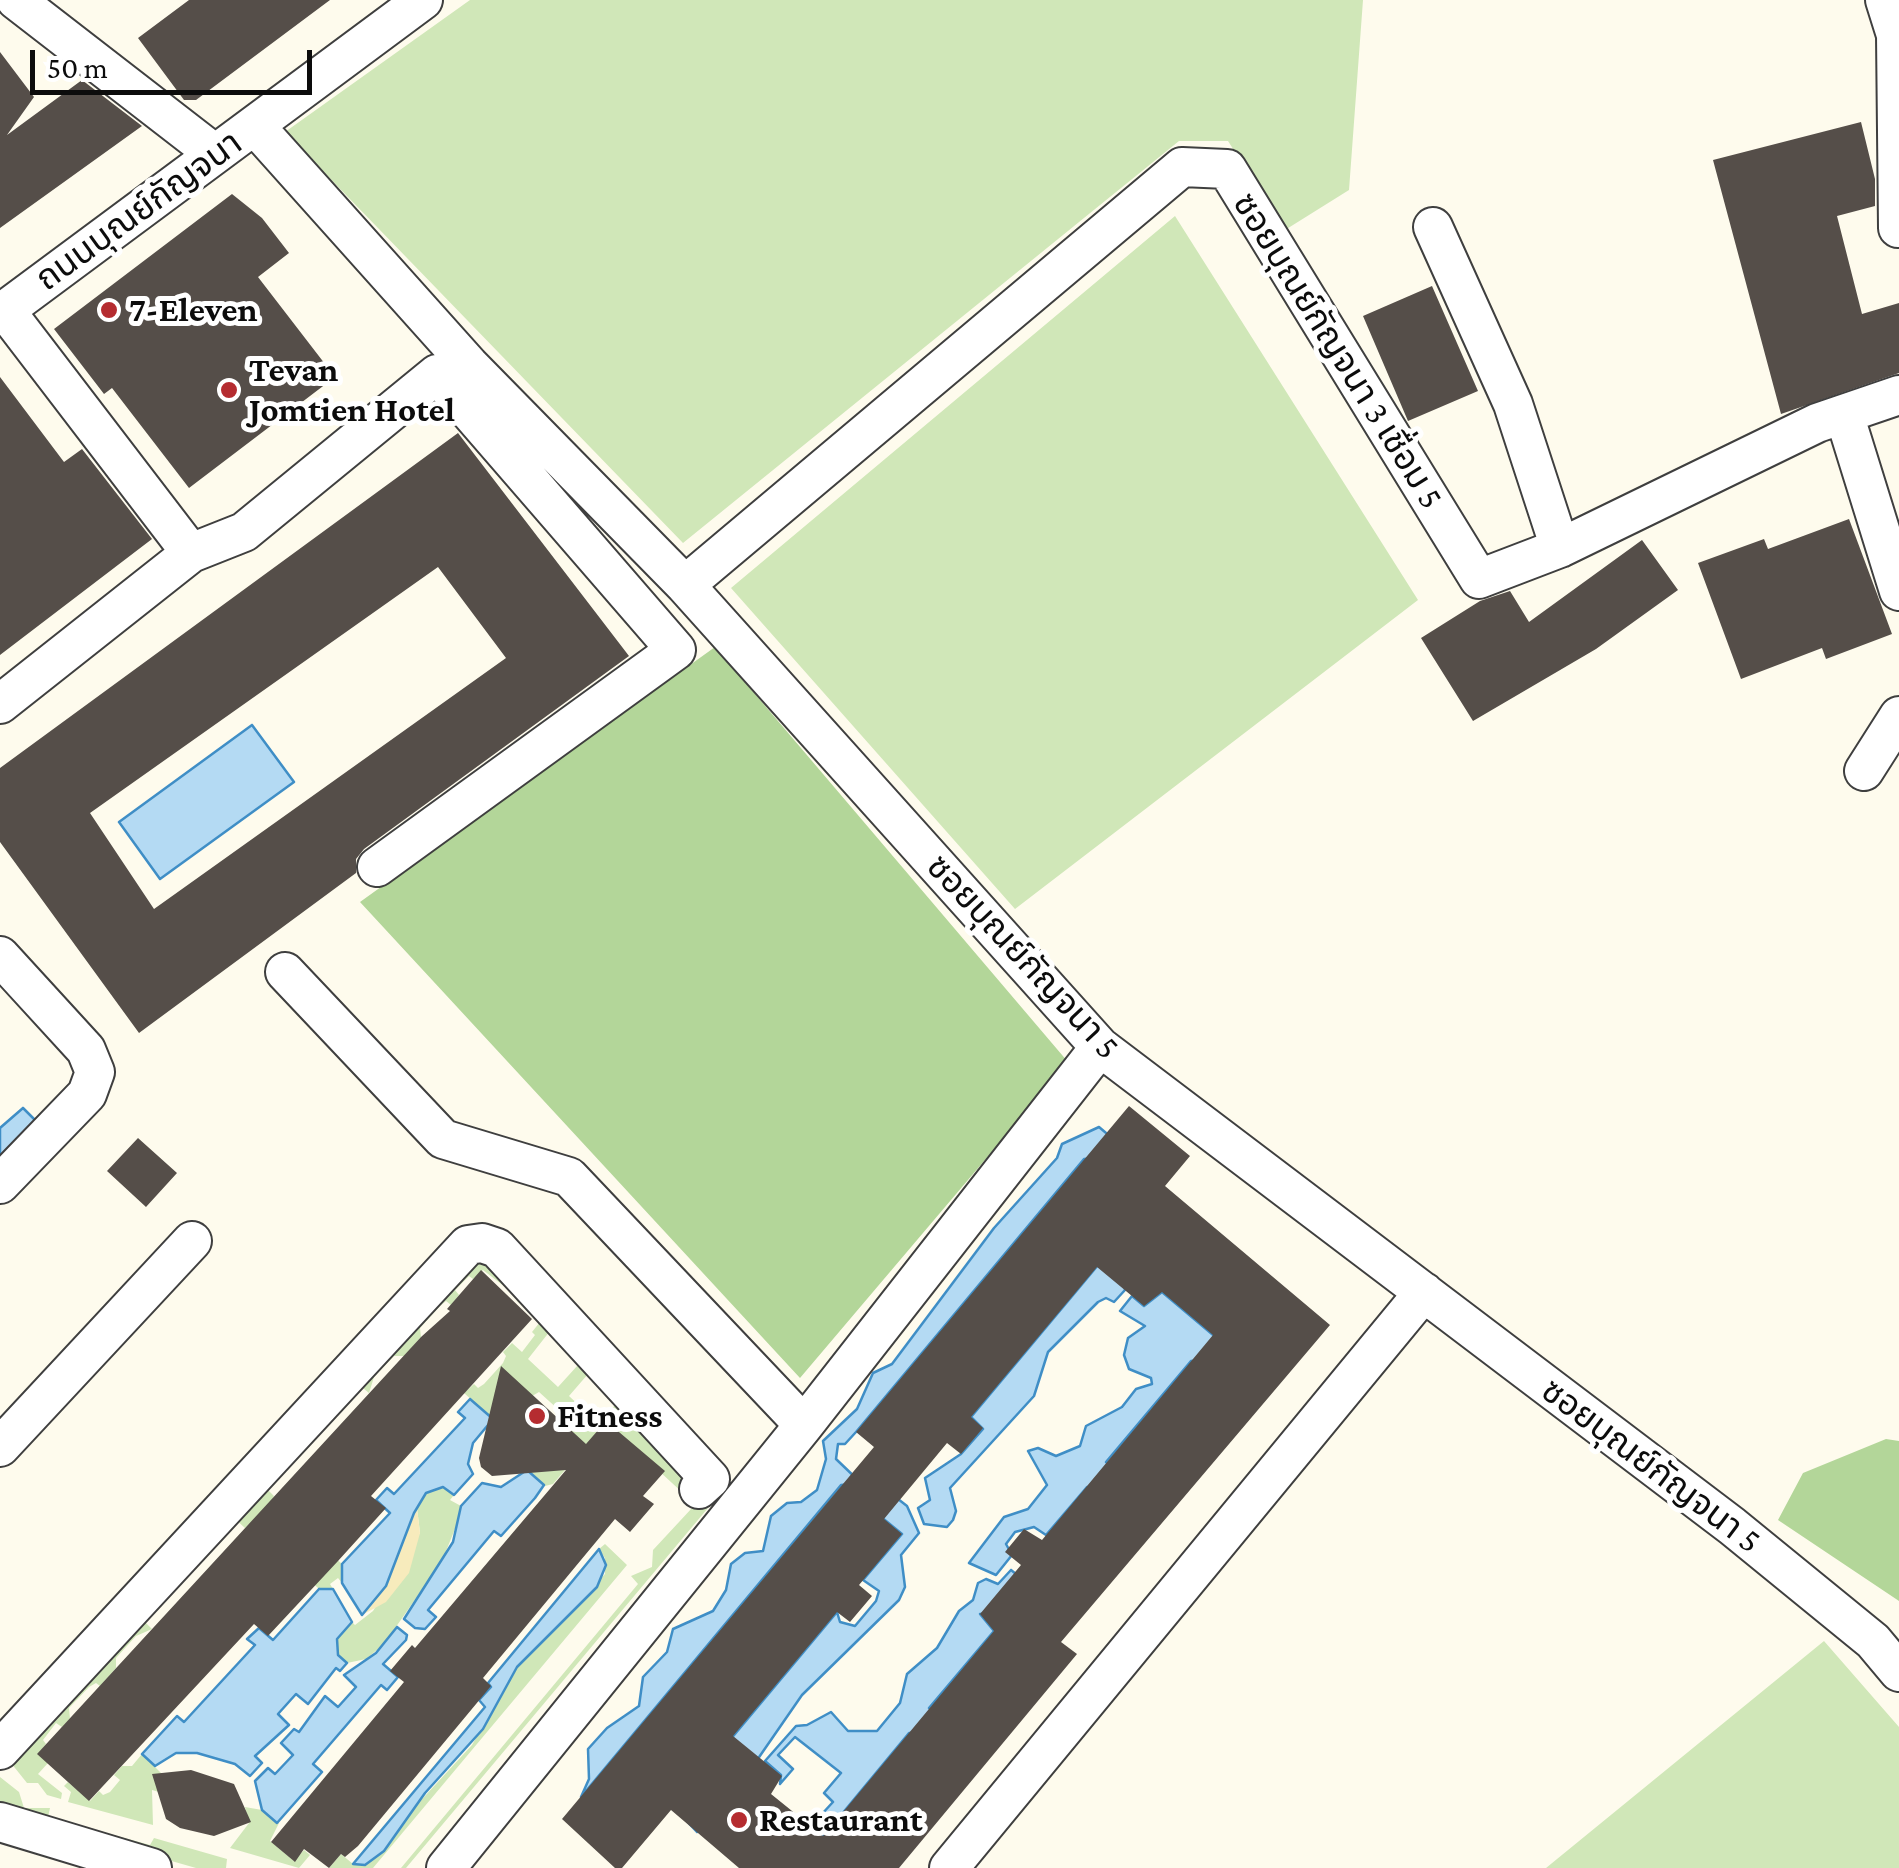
<!DOCTYPE html>
<meta charset="utf-8">
<style>
body{margin:0}
#map{position:relative;width:1899px;height:1868px;overflow:hidden;background:#fefbed;font-family:"Crimson Pro",serif}
canvas{display:block}
.scale{position:absolute;left:30px;top:50px;width:282px;height:45px;box-sizing:border-box;border:5px solid #0c0c0c;border-top:0;padding-left:12px;font-size:30px;line-height:35px;white-space:nowrap;color:#0c0c0c;-webkit-text-stroke:8px #fff;paint-order:stroke}
</style>
<div id="map">
<canvas width="1899" height="1868"></canvas>
<div class="scale">50 m</div>
</div>
<script>
const c = document.querySelector('canvas').getContext('2d');
c.lineJoin = 'round';
function fillPath(path, color) { c.fillStyle = color; c.fill(path, 'evenodd'); }
const poly = rows => new Path2D(rows.map(r => 'M' + r).join(''));
function trace(path, color, width, dash) { c.strokeStyle = color; c.lineWidth = width; c.lineCap = dash ? 'butt' : 'round'; c.setLineDash(dash || []); c.stroke(path); }
function drawText(font, color, halo, rows, align = 'center') {
  c.font = font + ' "Crimson Pro","Noto Sans Thai",serif'; c.lineWidth = 10; c.setLineDash([]); c.textBaseline = 'middle'; c.strokeStyle = halo; c.fillStyle = color; for (const [text, x, y, turn = 0] of rows) {
    c.save(); c.translate(x, y); c.rotate((+turn || 0) * Math.PI / 180); c.textAlign = isNaN(turn) ? turn : align; if (halo) c.strokeText(text, 0, 0); c.fillText(text, 0, 0); c.restore();
  }
}
const green = poly([
 [470,0,1363,0,1349,190,1285,230,1228,141,1179,141,683,543,285,132],
 [1175,216,1418,600,1015,909,731,588],
 [486,1261,509,1290,483,1270,473,1279,469,1276,455,1290,459,1295,451,1305,446,1301,440,1306,420,1328,421,1337,404,1356,394,1356,374,1377,369,1393,358,1384,471,1262],
 [515,1292,550,1331,528,1359,558,1387,578,1365,588,1374,569,1396,598,1423,618,1402,694,1484,685,1495,606,1422,553,1484,545,1486,527,1470,560,1411,539,1392,493,1419,464,1393,474,1384,478,1388,484,1384,503,1363,506,1356,503,1352,512,1343,522,1352,535,1335,532,1332,540,1322,517,1301],
 [264,1486,274,1496,272,1500,342,1564,342,1583,338,1578,330,1584,333,1589,319,1589,249,1524,245,1528,234,1518],
 [443,1487,454,1495,450,1500,461,1506,461,1514,442,1561,384,1644,366,1659,347,1663,338,1655,337,1639,352,1622,355,1625,373,1611,420,1533,417,1508,426,1493],
 [705,1494,713,1502,406,1868,401,1868,638,1584,631,1576,652,1567,653,1550],
 [605,1544,627,1565,373,1868,329,1868,341,1854,353,1864,412,1810,472,1745,517,1667,605,1574,605,1558,599,1549],
 [142,1619,152,1629,136,1636,116,1658,116,1668,100,1686,96,1683,89,1687,69,1708,70,1719,62,1727,56,1723,43,1740,46,1744,38,1754,48,1763,38,1774,62,1793,61,1799,47,1795,38,1783,27,1783,11,1763],
 [1824,1641,1899,1727,1899,1868,1546,1868],
 [142,1754,167,1779,159,1792,152,1790,153,1825,68,1802,71,1792,64,1786,68,1782,90,1801,99,1791,103,1795,110,1792,120,1780,114,1775,122,1766,132,1766],
 [0,1777,19,1792,24,1808,50,1808,48,1817,150,1845,154,1838,227,1859,226,1868,196,1868,0,1812],
 [245,1807,262,1810,279,1823,270,1841,294,1861,304,1850,310,1855,299,1868,230,1848,249,1823]
]);
const forest = poly([
 [715,647,1068,1062,800,1378,360,902],
 [1886,1439,1899,1441,1899,1601,1778,1520,1803,1473]
]);
const sand = poly([
 [417,1508,420,1533,409,1573,386,1602,362,1615,386,1586]
]);
const water = poly([
 [252,725,294,782,160,879,119,822,252,725],
 [23,1108,36,1121,0,1157,0,1128,23,1108],
 [1099,1127,1132,1155,1084,1159,856,1432,845,1444,838,1444,836,1459,861,1483,841,1485,581,1797,589,1779,588,1749,607,1728,639,1706,643,1677,667,1652,673,1629,713,1611,726,1590,731,1564,745,1553,763,1551,771,1516,787,1503,801,1502,817,1490,826,1459,823,1441,857,1409,873,1373,892,1364,994,1228,1057,1158,1062,1144,1099,1127],
 [1119,1240,1125,1290,1114,1302,1106,1298,1098,1302,1048,1352,1034,1396,950,1488,956,1511,953,1520,947,1527,924,1524,918,1508,930,1500,925,1478,961,1454,983,1429,971,1417,1119,1240],
 [1162,1292,1238,1356,1191,1361,1106,1462,1132,1484,1087,1487,1046,1535,1034,1527,1015,1532,1006,1544,1012,1555,996,1575,969,1563,1004,1517,1028,1509,1047,1485,1028,1451,1038,1448,1056,1456,1080,1446,1086,1426,1122,1407,1136,1389,1152,1384,1151,1378,1129,1369,1124,1355,1128,1338,1145,1326,1120,1311,1132,1296,1144,1306,1162,1292],
 [470,1399,493,1419,473,1443,468,1464,473,1474,454,1495,443,1487,426,1493,414,1513,386,1586,362,1615,342,1583,342,1564,390,1513,376,1500,387,1488,394,1494,465,1418,458,1412,470,1399],
 [527,1470,544,1485,535,1498,501,1536,494,1531,428,1610,436,1617,425,1629,415,1628,404,1619,453,1542,461,1506,482,1483,501,1487,527,1470],
 [889,1492,907,1506,919,1533,901,1555,905,1587,899,1600,802,1695,755,1763,697,1832,678,1812,699,1777,837,1612,840,1622,855,1626,876,1601,879,1591,863,1580,902,1534,875,1512,889,1492],
 [599,1549,606,1565,597,1587,517,1667,483,1729,425,1793,384,1851,365,1865,353,1864,485,1707,479,1700,491,1687,488,1683,599,1549],
 [1011,1570,1057,1607,980,1614,994,1631,929,1708,955,1731,909,1733,822,1838,809,1828,833,1802,824,1793,841,1773,795,1737,778,1755,793,1769,780,1784,781,1775,765,1761,796,1726,807,1725,831,1712,848,1731,877,1731,900,1703,907,1674,937,1648,959,1611,973,1600,978,1583,986,1579,998,1584,1011,1570],
 [319,1589,333,1589,352,1622,337,1639,338,1655,347,1663,340,1671,336,1668,308,1704,296,1694,278,1714,289,1725,255,1756,262,1763,250,1776,235,1764,197,1753,176,1753,155,1766,142,1754,177,1716,184,1722,255,1645,247,1639,259,1628,273,1640,319,1589],
 [397,1627,407,1635,406,1640,383,1664,398,1677,387,1690,381,1685,313,1764,322,1772,277,1823,262,1810,255,1781,268,1768,275,1774,293,1755,281,1743,294,1729,299,1732,325,1696,338,1707,356,1687,344,1675,376,1653,397,1627]
]);
const building = poly([
 [189,0,330,0,196,100,184,100,138,38],
 [0,52,34,97,7,135,82,80,142,126,0,228],
 [1861,122,1875,179,1875,206,1837,216,1862,314,1899,303,1899,373,1781,414,1713,160],
 [232,194,262,218,289,253,258,277,335,377,189,488,112,388,104,394,54,329],
 [1432,286,1478,391,1408,421,1363,316],
 [0,377,64,462,82,449,152,539,0,655],
 [458,433,629,656,364,849,356,859,356,873,139,1033,0,842,0,768],
 [438,567,506,658,154,909,90,813],
 [1849,519,1892,634,1826,659,1822,648,1741,679,1698,563,1764,539,1768,549],
 [1642,540,1678,590,1596,649,1473,721,1421,638,1480,601,1510,591,1529,622],
 [1129,1106,1190,1156,1165,1186,1330,1325,1061,1642,1077,1654,899,1868,739,1868,671,1810,622,1868,615,1868,562,1819,874,1447,856,1432],
 [1097,1267,1144,1306,1162,1292,1213,1335,1042,1540,1024,1529,1005,1552,1021,1565,980,1614,994,1631,823,1836,771,1794,782,1776,733,1736,837,1612,850,1622,872,1596,859,1585,902,1534,884,1519,947,1443,961,1454,983,1428,971,1417],
 [138,1138,177,1173,146,1207,107,1171],
 [481,1270,532,1319,371,1496,386,1508,338,1561,268,1636,254,1624,89,1801,37,1754,421,1337,450,1311,447,1309],
 [501,1366,586,1444,606,1421,665,1471,643,1496,654,1504,630,1532,615,1519,483,1678,491,1686,358,1846,345,1857,341,1854,329,1868,304,1849,295,1862,271,1842,404,1682,390,1671,412,1645,415,1648,566,1470,492,1476,481,1467,479,1458],
 [191,1770,234,1784,251,1822,214,1836,180,1828,166,1819,152,1774]
]);
const minor = poly([
 [16,0,215,154],
 [1885,0,1896,35,1898,228],
 [255,126,469,365,685,585,1100,1047,1732,1526,1873,1641,1899,1672],
 [1433,227,1513,404,1560,548],
 [5,310,191,553],
 [0,314,423,0],
 [1844,414,1899,591],
 [685,585,1182,167,1227,169,1479,579,1560,548,1817,423,1899,395],
 [0,704,191,553,244,532,437,374,676,650,377,867],
 [1864,771,1899,716],
 [0,956,86,1050,95,1072,87,1094,0,1184],
 [285,972,443,1139,569,1177,804,1425],
 [0,1447,192,1241],
 [0,1750,468,1245,482,1243,497,1248,710,1479,699,1489],
 [0,1822,152,1868],
 [446,1868,804,1425,1100,1047],
 [949,1868,1424,1292]
]);
const markers = [
 [109,310,10,"#b52c30"],
 [229,390,10,"#b52c30"],
 [537,1416,10,"#b52c30"],
 [739,1820,10,"#b52c30"]
];
const streetNames = [
 ["ถนนบุณย์กัญจนา",139,211,-36],
 ["ซอยบุณย์กัญจนา 3 เชื่อม 5",1338,351,58],
 ["ซอยบุณย์กัญจนา 5",1023,957,47],
 ["ซอยบุณย์กัญจนา 5",1651,1466,37]
];
const poiNames = [
 ["7-Eleven",129,310],
 ["Tevan",249,370],
 ["Jomtien Hotel",249,410],
 ["Fitness",557,1416],
 ["Restaurant",759,1820]
];
fillPath(green, '#d0e7b8');
fillPath(forest, '#b3d699');
fillPath(sand, '#f7ebbc');
fillPath(water, '#b4daf3');
trace(water, '#3f8ec6', 2.5);
fillPath(building, '#554e49');
trace(minor, '#3f3f3f', 42);
trace(minor, '#fff', 38);
for (const [x, y, r, color] of markers) { const dot = new Path2D(); dot.arc(x, y, r, 0, 2 * Math.PI); c.fillStyle = color; c.fill(dot); trace(dot, '#fff', 4); }
drawText('35px', '#0c0c0c', '#fff', streetNames);
drawText('bold 35px', '#0c0c0c', '#fff', poiNames, 'left');
</script>
